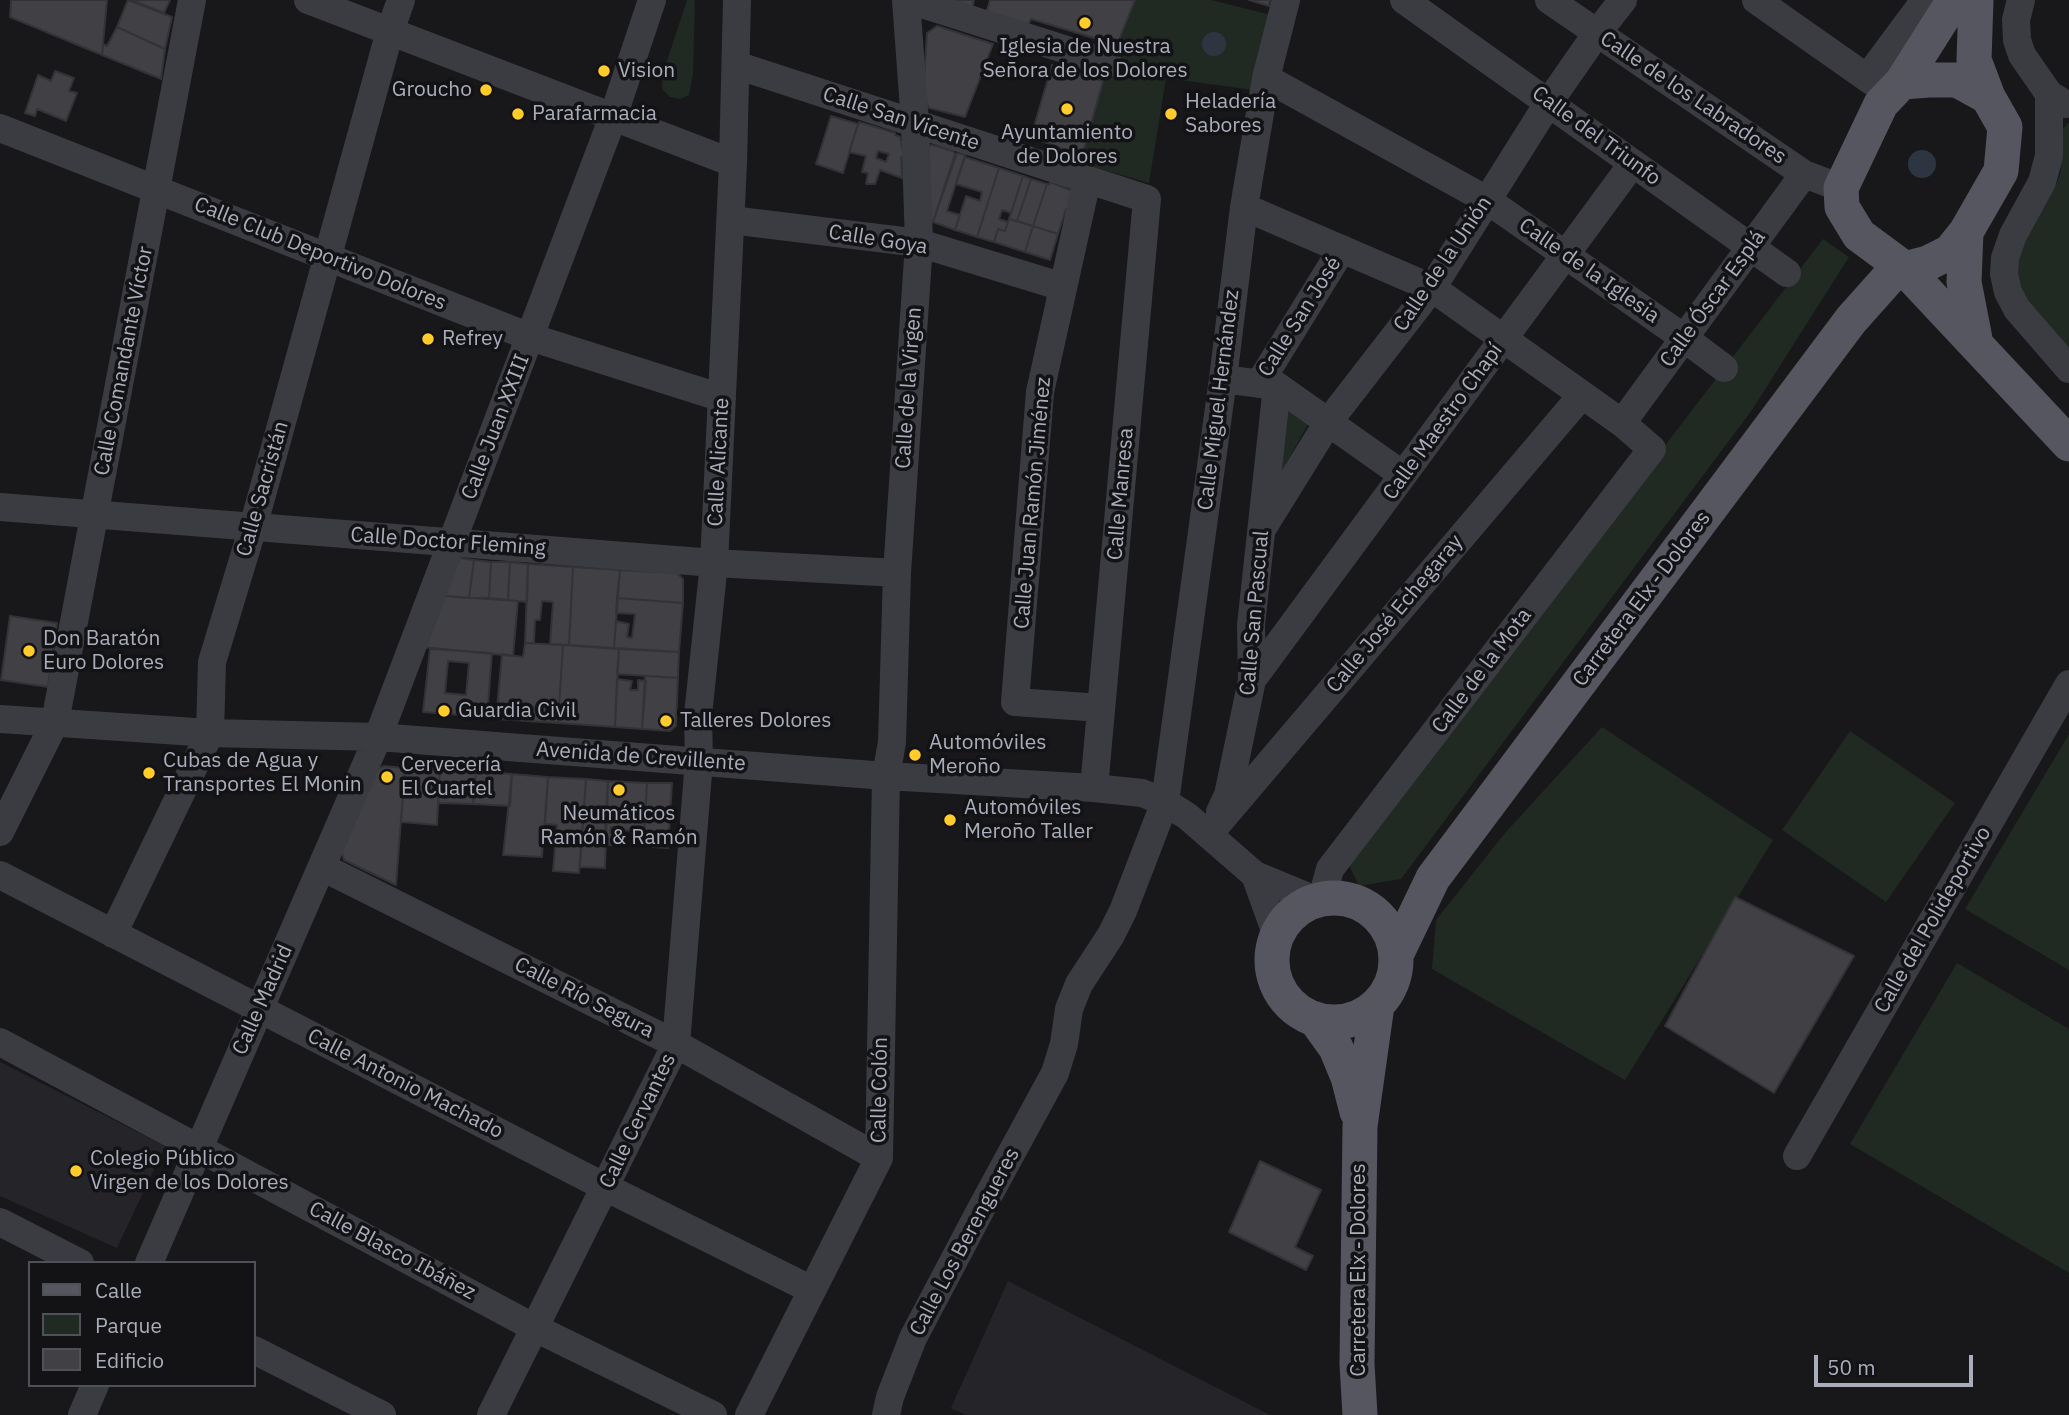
<!DOCTYPE html>
<meta charset="utf-8">
<style>
body{margin:0}
#map{position:relative;width:2069px;height:1415px;overflow:hidden;background:#18181b;font-family:"IBM Plex Sans",sans-serif}
canvas{display:block}
.legend{position:absolute;left:28px;top:1261px;width:228px;height:126px;box-sizing:border-box;background:#131316;border:2px solid #4f5158;margin:0;padding:9px 12px;list-style:none;font-size:21px;color:#aaadbb}
.legend li{display:flex;align-items:center;gap:14px;height:35px}
.legend b{width:35px;border:2px solid #4f5158}
.scale{position:absolute;left:1814px;top:1355px;width:159px;height:32px;box-sizing:border-box;border:4px solid #aaadbb;border-top:0;padding-left:9px;font-size:21px;line-height:24px;white-space:nowrap;color:#aaadbb;-webkit-text-stroke:5px #131316;paint-order:stroke}
</style>
<div id="map">
<canvas width="2069" height="1415"></canvas>
<ul class="legend">
<li><b style="height:9px;background:#55565f"></b>Calle</li>
<li><b style="height:19px;background:#202922"></b>Parque</li>
<li><b style="height:19px;background:#404045"></b>Edificio</li>
</ul>
<div class="scale">50 m</div>
</div>
<script>
const c = document.querySelector('canvas').getContext('2d');
c.lineJoin = 'round';
function fillPath(path, color) { c.fillStyle = color; c.fill(path, 'evenodd'); }
const poly = rows => new Path2D(rows.map(r => 'M' + r).join(''));
function trace(path, color, width, dash) { c.strokeStyle = color; c.lineWidth = width; c.lineCap = dash ? 'butt' : 'round'; c.setLineDash(dash || []); c.stroke(path); }
function drawText(font, color, halo, rows, align = 'center') {
  c.font = font + ' "IBM Plex Sans",sans-serif'; c.lineWidth = 7; c.setLineDash([]); c.textBaseline = 'middle'; c.strokeStyle = halo; c.fillStyle = color; for (const [text, x, y, turn = 0] of rows) {
    c.save(); c.translate(x, y); c.rotate((+turn || 0) * Math.PI / 180); c.textAlign = isNaN(turn) ? turn : align; if (halo) c.strokeText(text, 0, 0); c.fillText(text, 0, 0); c.restore();
  }
}
const built = poly([
 [0,1062,165,1146,117,1248,0,1196],
 [1008,1281,1270,1415,966,1415,951,1408]
]);
const green = poly([
 [687,0,695,0,693,74,689,95,680,99,670,97,662,89,663,73],
 [1135,0,1211,0,1271,15,1253,90,1166,78,1149,183,1080,163,1103,81],
 [2069,122,2069,351,2028,303,2019,283,2017,262,2021,245,2057,183,2061,171,2063,129],
 [1823,239,1849,257,1752,410,1401,879,1359,886,1347,861],
 [1284,400,1311,419,1269,494],
 [1602,727,1773,840,1625,1080,1432,969,1436,920,1505,833],
 [1850,731,1955,803,1886,902,1782,830],
 [2069,734,2069,970,1965,909],
 [1957,963,2069,1029,2069,1273,1850,1144]
]);
const water = poly([
 '1202 44a12 12 0 1 1 24 0a12 12 0 1 1-24 0Z',
 '1908 164a14 14 0 1 1 28 0a14 14 0 1 1-28 0Z'
]);
const building = poly([
 [11,0,107,0,102,55,10,17,11,0],
 [128,0,172,17,165,49,117,27,128,0],
 [132,0,170,0,164,13,132,0],
 [944,0,974,0,972,8,944,0],
 [990,0,1135,0,1117,45,1031,19,1027,27,986,13,990,0],
 [1249,0,1270,0,1269,6,1249,0],
 [937,26,993,44,965,117,929,108,923,96,927,33,937,26],
 [117,27,165,49,161,79,102,55,103,44,107,46,117,27],
 [1052,65,1103,81,1080,163,1061,157,1063,149,1031,137,1052,65],
 [55,71,74,78,69,91,77,93,66,121,37,109,35,116,25,113,38,75,51,81,55,71],
 [831,116,858,124,843,173,816,164,831,116],
 [859,122,895,133,895,135,900,137,904,157,901,157,902,178,880,170,875,184,866,184,868,173,862,172,866,156,849,152,859,122],
 [878,151,889,154,886,162,876,158,878,151],
 [932,145,953,151,955,154,933,222,928,215,922,149,932,145],
 [957,153,965,155,947,211,960,215,955,230,933,222,957,153],
 [965,157,999,168,977,237,955,230,966,196,980,201,982,192,956,184,965,157],
 [999,168,1023,176,1011,213,1002,210,999,219,1008,222,1005,231,998,229,994,242,977,237,999,168],
 [1023,176,1031,179,1017,221,1009,219,1023,176],
 [1031,179,1047,184,1033,226,1017,221,1031,179],
 [1050,182,1072,191,1068,210,1066,209,1058,234,1033,226,1047,184,1049,185,1050,182],
 [1009,219,1033,226,1025,252,994,242,998,229,1005,231,1009,219],
 [1033,226,1058,234,1050,260,1025,252,1033,226],
 [459,558,474,560,469,598,444,596,459,558],
 [474,560,491,562,489,598,469,598,474,560],
 [491,562,510,562,508,600,489,598,491,562],
 [510,562,528,564,527,602,508,600,510,562],
 [528,564,573,567,569,645,550,644,553,602,542,601,540,620,535,620,534,643,525,643,528,564],
 [573,567,620,570,614,648,569,645,573,567],
 [620,570,677,573,683,579,683,603,617,598,620,570],
 [444,596,518,601,513,656,422,647,444,596],
 [617,598,683,603,679,652,614,648,616,621,629,624,627,637,632,638,635,614,616,613,617,598],
 [10,616,57,623,48,687,1,680,10,616],
 [525,643,563,645,558,723,496,719,502,654,523,657,525,643],
 [563,645,619,649,615,727,558,723,563,645],
 [430,649,492,653,487,717,423,712,430,649],
 [448,661,469,663,466,695,445,693,448,661],
 [619,649,679,652,678,678,617,674,619,649],
 [645,676,678,678,676,726,670,731,642,729,645,676],
 [617,679,632,681,630,690,638,690,638,680,646,681,642,729,615,727,617,679],
 [384,766,405,768,396,885,344,860,341,850,376,770,384,766],
 [405,768,440,769,437,825,401,822,405,768],
 [440,769,476,771,473,804,438,803,440,769],
 [476,771,512,774,510,806,473,804,476,771],
 [512,774,548,777,542,857,503,855,512,774],
 [548,777,586,779,579,873,553,871,557,825,545,824,548,777],
 [586,779,608,781,605,868,580,867,586,779],
 [608,781,647,783,644,831,616,830,615,827,611,827,610,833,614,834,614,845,604,845,608,781],
 [647,783,672,783,668,848,653,847,653,836,644,837,647,783],
 [1735,897,1854,956,1774,1093,1665,1026,1735,897],
 [1260,1161,1321,1190,1295,1247,1313,1256,1306,1270,1229,1232,1260,1161]
]);
const minor = poly([
 [308,0,733,163],
 [909,0,1108,63],
 [1404,0,1787,273],
 [1549,0,1804,174,1841,188],
 [1756,0,1890,94],
 [2021,0,2016,20,2017,40,2022,55,2049,94,2065,104],
 [736,65,1147,199,1094,788],
 [1266,78,1487,200,1684,338,1724,368],
 [1867,78,1925,0],
 [2049,94,2049,156,2042,182,2013,235,2005,258,2004,274,2008,292,2017,309,2069,369],
 [0,128,530,337,722,398],
 [1087,180,1040,392,1015,702,1101,708],
 [1244,207,1432,288,1622,423,1652,449,1330,869,1322,898],
 [731,220,919,243,1063,287],
 [1223,379,1277,386,1403,475],
 [1259,384,1342,249],
 [1622,423,1804,174],
 [0,507,714,563,897,573],
 [1262,529,1329,421,1432,288,1549,102,1597,33,1623,0],
 [1252,680,1633,163],
 [0,719,210,733,378,737,886,776,1094,788,1142,793,1165,802,1187,816,1255,875,1315,900],
 [1220,812,1228,795,1252,680,1251,625,1277,386],
 [0,832,55,722,192,0],
 [1209,834,1582,395],
 [322,867,676,1044,879,1158],
 [0,875,605,1187,812,1290],
 [1255,875,1277,936],
 [113,934,210,733,212,662,253,527,390,31,401,0],
 [0,1042,535,1328,713,1415],
 [1797,1156,2069,684],
 [0,1222,80,1263],
 [149,1263,378,737,613,117,652,0],
 [254,1350,382,1415],
 [82,1415,95,1385],
 [491,1415,676,1044,699,761,698,715,714,563,733,163,737,0],
 [749,1415,879,1158,886,776,892,742,897,573,919,243,915,123,906,0],
 [886,1415,890,1397,913,1338,981,1209,1055,1073,1064,1044,1069,1009,1079,984,1111,935,1123,911,1165,802,1223,379,1244,207,1266,78,1286,0]
]);
const major = poly([
 [1976,0,1974,60,1988,97],
 [1929,80,1957,80,1988,97,2005,127,2001,171,1966,232,1950,252,1928,263,1905,269,1859,235,1842,207,1841,188,1881,104,1902,82,1929,80],
 [1902,82,1954,0],
 [1966,232,1964,282,1976,344],
 [1905,269,2069,444],
 '1272 960a62 62 0 1 1 124 0a62 62 0 1 1-124 0Z',
 [1397,953,1433,878,1851,320,1900,265],
 [1316,1020,1336,1048,1348,1077,1357,1112],
 [1360,1415,1357,1364,1360,1126,1377,1005]
]);
const markers = [
 [1085,23,7,"#ffcc2c"],
 [604,71,7,"#ffcc2c"],
 [486,90,7,"#ffcc2c"],
 [1067,109,7,"#ffcc2c"],
 [518,114,7,"#ffcc2c"],
 [1171,114,7,"#ffcc2c"],
 [428,339,7,"#ffcc2c"],
 [29,651,7,"#ffcc2c"],
 [444,711,7,"#ffcc2c"],
 [666,721,7,"#ffcc2c"],
 [915,755,7,"#ffcc2c"],
 [149,773,7,"#ffcc2c"],
 [387,777,7,"#ffcc2c"],
 [619,790,7,"#ffcc2c"],
 [950,820,7,"#ffcc2c"],
 [76,1171,7,"#ffcc2c"]
];
const poiNames = [
 ["Iglesia de Nuestra",1085,47,"center"],
 ["Señora de los Dolores",1085,71,"center"],
 ["Vision",618,71],
 ["Groucho",472,90,"right"],
 ["Heladería",1185,102],
 ["Sabores",1185,126],
 ["Parafarmacia",532,114],
 ["Ayuntamiento",1067,133,"center"],
 ["de Dolores",1067,157,"center"],
 ["Refrey",442,339],
 ["Don Baratón",43,639],
 ["Euro Dolores",43,663],
 ["Guardia Civil",458,711],
 ["Talleres Dolores",680,721],
 ["Automóviles",929,743],
 ["Meroño",929,767],
 ["Cubas de Agua y",163,761],
 ["Transportes El Monin",163,785],
 ["Cervecería",401,765],
 ["El Cuartel",401,789],
 ["Automóviles",964,808],
 ["Meroño Taller",964,832],
 ["Neumáticos",619,814,"center"],
 ["Ramón & Ramón",619,838,"center"],
 ["Colegio Público",90,1159],
 ["Virgen de los Dolores",90,1183]
];
const streetNames = [
 ["Calle de los Labradores",1693,98,34],
 ["Calle San Vicente",901,119,18],
 ["Calle del Triunfo",1596,136,36],
 ["Calle Goya",878,240,9],
 ["Calle Club Deportivo Dolores",320,254,22],
 ["Calle de la Unión",1443,264,-56],
 ["Calle de la Iglesia",1589,271,35],
 ["Calle Óscar Esplá",1713,299,-54],
 ["Calle San José",1300,317,-58],
 ["Calle Comandante Víctor",124,361,-79],
 ["Calle de la Virgen",909,388,-86],
 ["Calle Miguel Hernández",1219,400,-83],
 ["Calle Maestro Chapí",1443,422,-54],
 ["Calle Juan XXIII",496,427,-69],
 ["Calle Alicante",719,462,-87],
 ["Calle Sacristán",263,489,-74],
 ["Calle Manresa",1121,494,-85],
 ["Calle Juan Ramón Jiménez",1033,503,-85],
 ["Calle Doctor Fleming",448,542,4],
 ["Carretera Elx - Dolores",1642,599,-53],
 ["Calle San Pascual",1255,613,-85],
 ["Calle José Echegaray",1395,614,-50],
 ["Calle de la Mota",1482,671,-53],
 ["Avenida de Crevillente",641,757,4],
 ["Calle del Polideportivo",1933,920,-60],
 ["Calle Río Segura",584,998,27],
 ["Calle Madrid",263,1000,-66],
 ["Calle Antonio Machado",405,1084,27],
 ["Calle Colón",880,1090,-89],
 ["Calle Cervantes",638,1121,-64],
 ["Calle Los Berengueres",965,1242,-62],
 ["Calle Blasco Ibáñez",392,1251,28],
 ["Carretera Elx - Dolores",1359,1270,-90]
];
fillPath(built, '#252428');
fillPath(green, '#202922');
fillPath(water, '#2d3640');
fillPath(building, '#404045');
trace(building, '#333237', 2);
trace(minor, '#3b3b42', 28);
trace(major, '#55565f', 35);
for (const [x, y, r, color] of markers) { const dot = new Path2D(); dot.arc(x, y, r, 0, 2 * Math.PI); c.fillStyle = color; c.fill(dot); trace(dot, '#131316', 2.5); }
drawText('21px', '#aaadbb', '#131316', poiNames, 'left');
drawText('21px', '#aaadbb', '#131316', streetNames);
</script>
